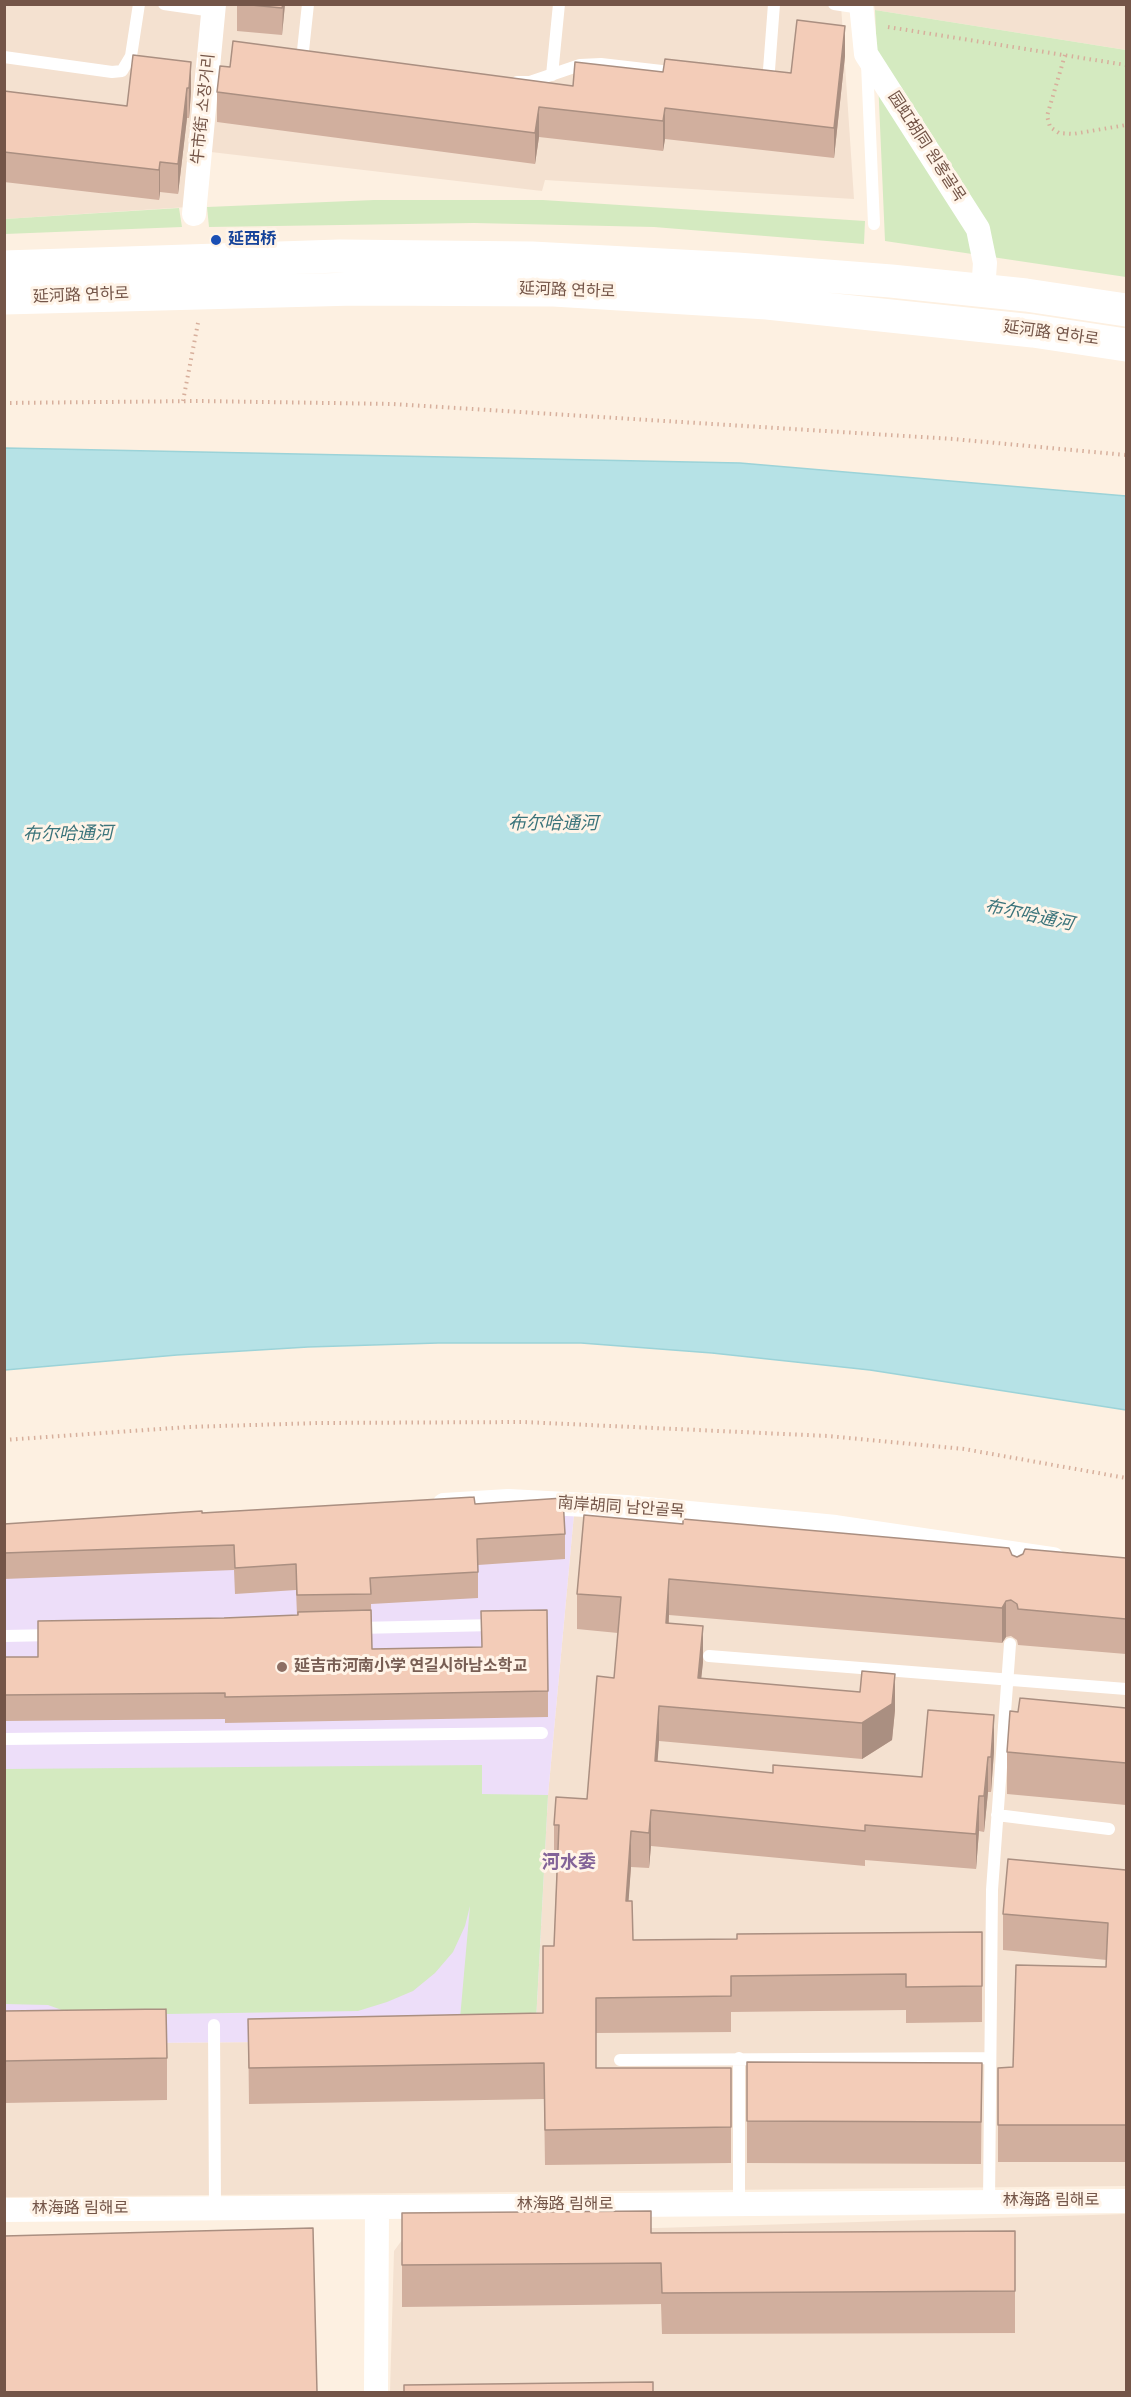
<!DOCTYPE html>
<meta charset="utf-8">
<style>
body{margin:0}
#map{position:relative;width:1131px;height:2397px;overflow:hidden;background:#fdf0e1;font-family:Poppins,sans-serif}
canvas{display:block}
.frame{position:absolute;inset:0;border:6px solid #745548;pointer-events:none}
</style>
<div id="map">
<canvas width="1131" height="2397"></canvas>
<div class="frame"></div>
</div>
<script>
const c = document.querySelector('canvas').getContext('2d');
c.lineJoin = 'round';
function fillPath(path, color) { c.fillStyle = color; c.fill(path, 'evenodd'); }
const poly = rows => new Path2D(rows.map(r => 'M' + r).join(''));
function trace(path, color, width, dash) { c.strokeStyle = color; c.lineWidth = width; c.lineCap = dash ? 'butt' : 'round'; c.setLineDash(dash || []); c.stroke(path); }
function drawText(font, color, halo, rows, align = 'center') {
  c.font = font + ' Poppins,"Noto Sans SC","Noto Sans KR",sans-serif'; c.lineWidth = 6; c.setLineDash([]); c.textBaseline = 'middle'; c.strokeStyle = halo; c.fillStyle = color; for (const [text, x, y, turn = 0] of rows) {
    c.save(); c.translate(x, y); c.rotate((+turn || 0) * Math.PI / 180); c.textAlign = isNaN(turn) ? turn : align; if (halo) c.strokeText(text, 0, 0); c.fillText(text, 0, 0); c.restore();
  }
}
const residential = poly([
 [5,5,203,5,188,207,5,219],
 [224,5,841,5,854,199,545,180,542,191,211,152],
 [874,5,1126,5,1126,50,875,10],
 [574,1514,1126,1583,1126,2186,5,2197,4,2044,535,2040,548,1795],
 [1126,2214,1126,2392,390,2392,394,2251,405,2236,416,2230,657,2228]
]);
const education = poly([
 [574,1514,548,1795,535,2040,5,2044,5,1539]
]);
const green = poly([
 [875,10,1126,50,1126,277,885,241],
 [374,200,543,200,865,221,864,244,654,227,474,223,209,227,207,207],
 [179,208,182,227,5,234,5,219],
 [482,1765,482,1794,548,1795,535,2040,458,2041,470,1906,465,1926,453,1952,435,1973,413,1991,387,2002,358,2011,104,2015,70,2013,48,2005,5,2004,5,1769]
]);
const water = poly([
 [5,448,740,463,1126,496,1126,1410,870,1370,712,1353,581,1343,438,1343,308,1347,177,1355,5,1370,5,448]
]);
const path = poly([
 [888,27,1126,65],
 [1065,55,1047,116,1050,127,1059,133,1073,134,1126,125],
 [183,401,198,323],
 [4,403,199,401,393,404,953,439,1126,455],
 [4,1440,188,1427,318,1423,524,1422,828,1436,964,1449,1126,1478]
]);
const lane = poly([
 [164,4,213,11],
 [834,4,861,8],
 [4,57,112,72,122,71,131,56,139,4],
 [302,60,308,4],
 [867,64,874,224],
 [552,75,559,4],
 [517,82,530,82,580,65,601,64,679,73],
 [768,83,774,4],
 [357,1628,495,1625],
 [4,1636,54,1635],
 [709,1656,1126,1689],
 [4,1739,542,1733],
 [997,1815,1109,1829],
 [214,2025,215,2208],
 [739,2058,739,2204],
 [620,2060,990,2058],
 [989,2202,992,1890,1010,1644]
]);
const street = poly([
 [861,4,866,54,978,229,985,263,983,291],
 [194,214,214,4],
 [444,1505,508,1501,626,1507,836,1527,1053,1559],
 [4,2210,1126,2201],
 [376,2392,377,2207]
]);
const secondary = poly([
 [4,267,340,256,532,258,737,269,891,281,1026,295,1126,310],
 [4,298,356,289,554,290,767,303,1033,331,1126,345]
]);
const wall = poly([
 [237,4,285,4,282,35,237,31],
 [845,56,834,158,665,139,663,151,539,137,535,164,217,122,217,92,230,67,573,86,663,72,791,73],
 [191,62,191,92,189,118,187,118,178,194,160,192,159,200,4,182,4,91,127,106],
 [475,1504,565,1534,565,1559,478,1565,478,1598,371,1604,372,1649,548,1691,548,1717,225,1723,225,1719,4,1721,4,1657,38,1657,224,1618,297,1615,296,1590,235,1594,234,1570,4,1579,4,1524,202,1513],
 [584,1515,1012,1555,1017,1557,1126,1558,1126,1654,1018,1645,1017,1640,1011,1636,1006,1637,1002,1643,669,1615,669,1623,703,1662,701,1678,895,1710,892,1740,862,1759,659,1741,657,1762,773,1773,922,1777,994,1751,991,1792,988,1792,984,1832,979,1831,976,1869,865,1860,865,1866,651,1846,649,1868,631,1867,628,1901,633,1940,737,1939,982,1932,982,2022,906,2023,906,2010,731,2012,731,2032,596,2033,596,2068,731,2068,731,2163,545,2165,544,2099,249,2104,248,2019,543,2013,554,1946,557,1861,554,1861,554,1825,587,1799,614,1678,618,1633,577,1629,577,1594],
 [1126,1708,1126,1805,1007,1794,1007,1752,1018,1712],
 [1126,1870,1126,2162,998,2162,998,2068,1013,2067,1106,1967,1107,1960,1003,1950,1003,1914],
 [4,2011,167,2058,167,2100,4,2103],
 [747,2062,982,2063,981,2164,747,2163],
 [402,2213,651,2233,1015,2231,1015,2333,662,2334,661,2304,402,2307]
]);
const shadedWall = poly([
 [283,4,285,4,282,35],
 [845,26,845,56,834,158,834,128],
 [191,62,191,92,189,118,189,88],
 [187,88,187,118,178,194,178,164],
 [539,107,539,137,535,164,535,133],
 [665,108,665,139,663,151,663,121],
 [160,162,160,192,159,200,159,170],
 [669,1579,669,1615,666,1659,666,1623],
 [1006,1601,1006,1637,1002,1643,1002,1608],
 [703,1626,703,1662,698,1709,698,1678],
 [895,1674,895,1710,892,1740,862,1759,862,1723],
 [659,1706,659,1741,655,1797,655,1761],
 [994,1715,994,1751,991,1792,991,1757],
 [988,1757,988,1792,984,1832,984,1796],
 [979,1796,979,1831,976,1869,976,1834],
 [651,1810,651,1846,649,1868,649,1833],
 [631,1831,631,1867,626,1937,626,1901]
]);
const building = poly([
 [241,4,283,4,282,8,241,4],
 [797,20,845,26,834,128,665,108,663,121,539,107,535,133,217,92,220,66,230,67,233,41,573,86,575,62,663,72,665,59,791,73,797,20],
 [133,55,191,62,189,88,187,88,178,164,160,162,159,170,4,152,4,91,127,106,133,55],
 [474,1497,475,1504,563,1498,565,1534,477,1539,478,1572,370,1578,371,1594,297,1595,296,1564,235,1568,234,1545,4,1553,4,1524,202,1511,202,1513,474,1497],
 [584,1515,683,1524,683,1519,1009,1548,1012,1555,1017,1557,1023,1554,1025,1549,1126,1558,1126,1619,1018,1609,1017,1604,1011,1600,1006,1601,1002,1608,669,1579,666,1623,703,1626,698,1678,860,1692,862,1671,895,1674,892,1704,862,1723,659,1706,655,1761,773,1773,773,1765,922,1777,928,1710,994,1715,991,1757,988,1757,984,1796,979,1796,976,1834,865,1825,865,1831,651,1810,649,1833,631,1831,626,1901,632,1901,633,1940,737,1939,737,1934,982,1932,982,1986,906,1987,906,1974,731,1976,731,1996,596,1998,596,2068,731,2068,731,2127,545,2130,544,2063,249,2068,248,2019,543,2013,543,1946,554,1946,559,1825,554,1825,556,1797,587,1799,597,1676,614,1678,621,1597,577,1594,584,1515],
 [371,1610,372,1649,482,1647,481,1611,547,1610,548,1691,225,1697,225,1693,4,1695,4,1657,38,1657,38,1621,224,1618,298,1615,298,1612,371,1610],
 [1020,1698,1126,1708,1126,1763,1007,1752,1010,1711,1018,1712,1020,1698],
 [1008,1859,1126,1870,1126,2125,998,2125,998,2068,1013,2067,1016,1965,1106,1967,1108,1923,1003,1914,1008,1859],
 [166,2009,167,2058,4,2061,4,2011,166,2009],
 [747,2062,982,2063,981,2122,747,2121,747,2062],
 [651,2211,651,2233,1015,2231,1015,2291,662,2293,661,2263,402,2265,402,2213,651,2211],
 [313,2228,317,2392,4,2392,4,2236,313,2228],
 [653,2382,653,2392,404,2392,404,2385,653,2382]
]);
const markers = [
 [216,240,6,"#1a4fb4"],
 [282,1667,6,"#8d6e63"]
];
const streetNames = [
 ["牛市街 소장거리",204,109,-84],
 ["园虹胡同 원홍골목",926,147,57],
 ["延河路 연하로",567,291,2],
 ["延河路 연하로",81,296,-2],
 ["延河路 연하로",1051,334,8],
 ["南岸胡同 남안골목",621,1508,4],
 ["林海路 림해로",1051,2201],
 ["林海路 림해로",565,2205],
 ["林海路 림해로",80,2209]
];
const transitNames = [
 ["延西桥",228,240]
];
const educationNames = [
 ["延吉市河南小学 연길시하남소학교",294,1667]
];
const waterNames = [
 ["布尔哈通河",553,824],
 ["布尔哈通河",68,835,-1],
 ["布尔哈通河",1029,916,12]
];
const neighbourhoodNames = [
 ["河水委",569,1863]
];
fillPath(residential, '#f4e1d0');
fillPath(education, '#eddef9');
fillPath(green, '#d4eac0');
fillPath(water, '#b6e2e6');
trace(water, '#9cd3d8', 1.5);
trace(path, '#d7af9c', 4, [1.5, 4.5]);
trace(lane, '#fff', 12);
trace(street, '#fff', 24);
trace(secondary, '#fff', 33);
fillPath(wall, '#d1af9e');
fillPath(shadedWall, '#aa8f81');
fillPath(building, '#f3ccb8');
trace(building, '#aa8f81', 1.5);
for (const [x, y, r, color] of markers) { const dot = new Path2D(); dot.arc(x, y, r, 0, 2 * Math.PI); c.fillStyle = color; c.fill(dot); trace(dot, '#fff4e8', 2); }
drawText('16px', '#745548', '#fff4e8', streetNames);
drawText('bold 16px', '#164399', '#fff4e8', transitNames, 'left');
drawText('bold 16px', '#785e54', '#fff4e8', educationNames, 'left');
drawText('italic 18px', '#3b747b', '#fff4e8', waterNames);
drawText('bold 18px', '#836398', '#fff4e8', neighbourhoodNames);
</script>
